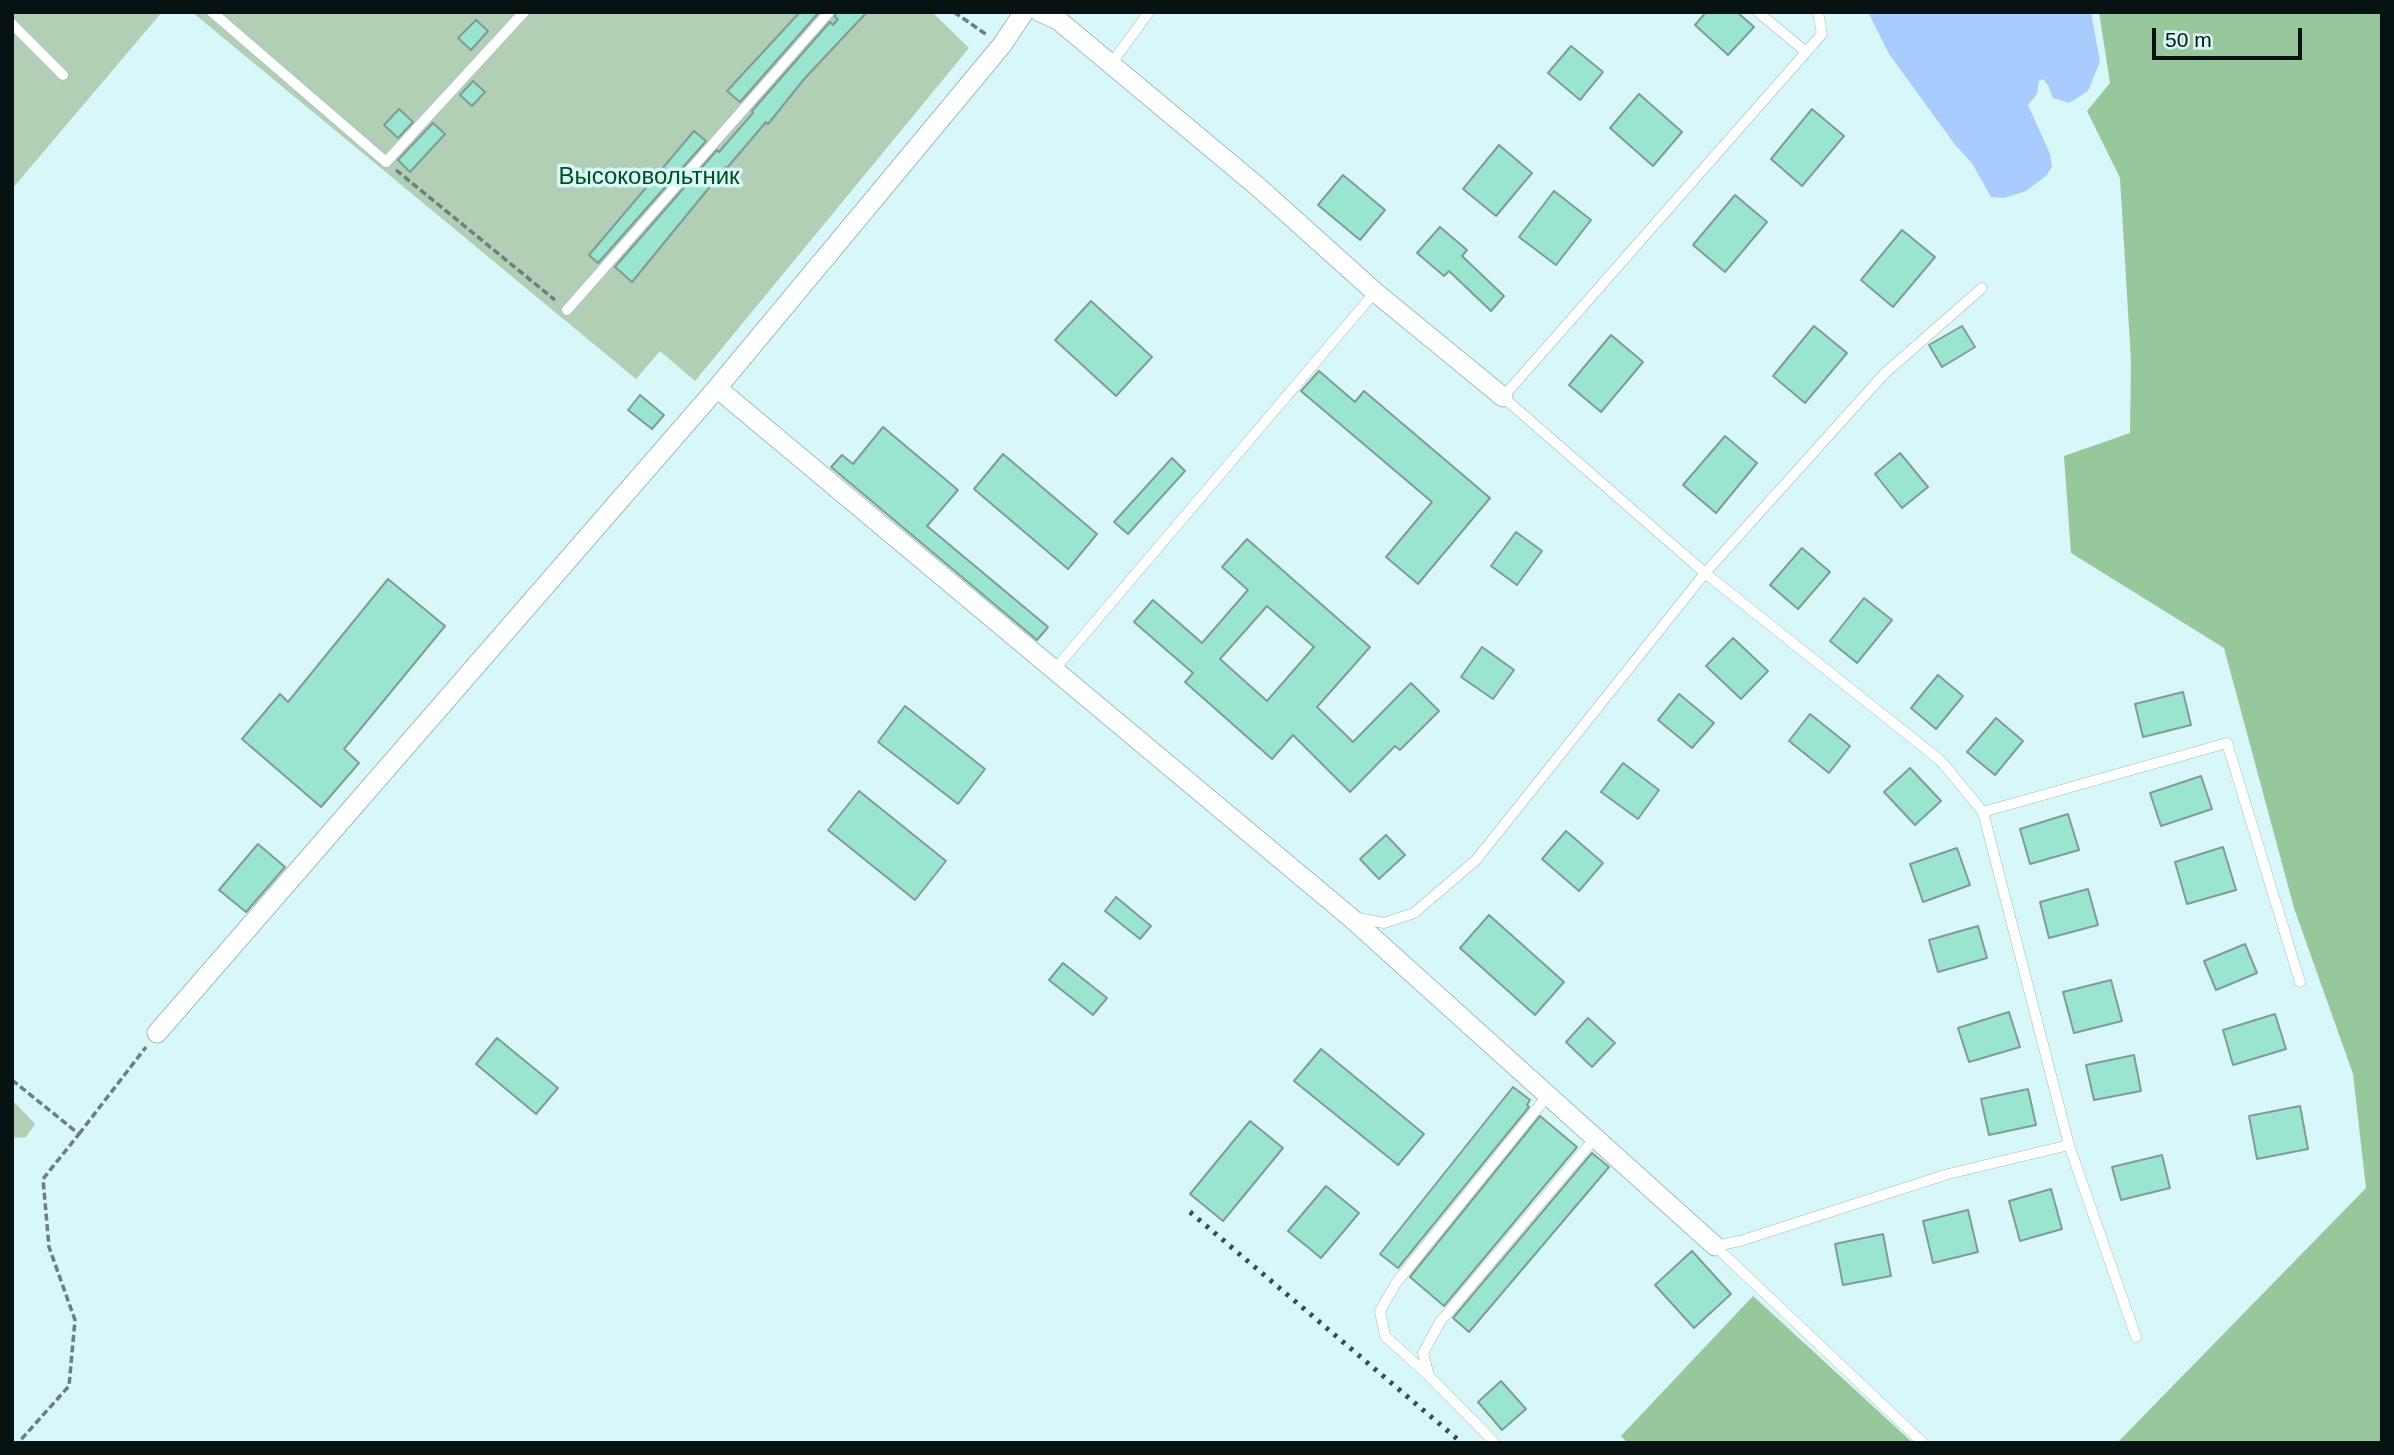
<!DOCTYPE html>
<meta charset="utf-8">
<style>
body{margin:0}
#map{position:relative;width:2394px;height:1455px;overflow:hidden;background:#d7f7f9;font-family:Arial,sans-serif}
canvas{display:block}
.frame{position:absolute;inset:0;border:14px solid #071213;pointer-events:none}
.scale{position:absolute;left:2152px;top:28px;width:150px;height:32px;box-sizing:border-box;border:4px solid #071213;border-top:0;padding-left:9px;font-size:21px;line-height:24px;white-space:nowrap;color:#071213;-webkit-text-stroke:5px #d7f7f9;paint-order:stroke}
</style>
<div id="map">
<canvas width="2394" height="1455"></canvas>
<div class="frame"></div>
<div class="scale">50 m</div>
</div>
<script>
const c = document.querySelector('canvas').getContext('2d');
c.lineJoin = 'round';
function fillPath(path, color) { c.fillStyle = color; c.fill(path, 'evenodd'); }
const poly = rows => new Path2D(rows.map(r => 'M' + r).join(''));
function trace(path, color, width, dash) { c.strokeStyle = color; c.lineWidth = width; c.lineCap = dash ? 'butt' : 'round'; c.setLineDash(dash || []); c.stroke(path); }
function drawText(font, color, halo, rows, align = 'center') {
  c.font = font + ' Arial,sans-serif'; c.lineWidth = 7; c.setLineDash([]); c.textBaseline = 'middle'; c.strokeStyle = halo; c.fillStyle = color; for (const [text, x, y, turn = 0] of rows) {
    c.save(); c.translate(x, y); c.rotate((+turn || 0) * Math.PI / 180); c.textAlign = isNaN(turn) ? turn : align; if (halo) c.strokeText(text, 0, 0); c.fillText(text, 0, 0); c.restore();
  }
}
const green = poly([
 [12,12,162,12,12,189],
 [192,12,932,12,969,48,695,381,660,351,636,379],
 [12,1100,35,1124,26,1137,12,1138]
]);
const forest = poly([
 [2099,12,2382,12,2382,1443,2117,1443,2366,1188,2353,1074,2294,908,2224,648,2071,553,2064,456,2130,433,2131,361,2120,178,2087,111,2110,83],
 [1753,1296,1913,1443,1628,1443,1621,1436]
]);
const water = poly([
 [1868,12,2091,12,2100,62,2088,91,2069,103,2053,98,2048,85,2043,79,2039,81,2037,94,2028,105,2050,154,2052,167,2046,176,2026,191,2004,198,1991,197,1972,163,1956,146,1889,54]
]);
const building = poly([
 [800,12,819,12,740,102,727,91,800,12],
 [836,12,867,12,805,78,768,124,766,122,727,168,726,167,632,282,615,267,717,150,719,152,753,113,752,111,830,22,833,25,838,19,835,17,836,12],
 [1706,12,1737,12,1754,27,1728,55,1695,25,1706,12],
 [476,20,488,31,471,50,458,38,476,20],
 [1571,46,1603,72,1580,100,1548,73,1571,46],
 [473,81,485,92,472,106,460,95,473,81],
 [1639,94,1682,132,1653,166,1610,128,1639,94],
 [399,109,413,122,398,138,384,125,399,109],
 [1812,109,1844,136,1802,186,1771,159,1812,109],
 [433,123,445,134,410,172,398,160,433,123],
 [694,131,706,141,598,263,589,255,694,131],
 [1499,145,1532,173,1496,216,1463,189,1499,145],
 [1343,175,1385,210,1360,240,1318,205,1343,175],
 [1554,191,1591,220,1556,265,1519,237,1554,191],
 [1735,195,1767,222,1725,272,1693,245,1735,195],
 [1440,227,1467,250,1462,256,1504,296,1491,311,1449,271,1444,276,1417,253,1440,227],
 [1902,230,1935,257,1893,307,1861,280,1902,230],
 [1091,301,1152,357,1116,396,1055,340,1091,301],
 [1814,326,1847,353,1805,403,1773,376,1814,326],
 [1962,326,1975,347,1942,367,1929,345,1962,326],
 [1611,335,1643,362,1601,412,1569,385,1611,335],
 [1319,371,1355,402,1364,391,1490,498,1418,584,1386,557,1432,502,1301,391,1319,371],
 [640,395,664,415,652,429,628,410,640,395],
 [883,427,958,490,927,526,1048,627,1037,640,831,467,842,455,853,464,883,427],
 [1725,436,1757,463,1716,513,1683,485,1725,436],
 [1900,453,1928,487,1902,508,1875,474,1900,453],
 [1003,454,1097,534,1068,569,974,489,1003,454],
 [1172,458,1185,471,1128,534,1114,522,1172,458],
 [1516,532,1542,551,1517,585,1491,566,1516,532],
 [1247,539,1370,647,1317,707,1353,742,1411,683,1439,711,1400,750,1395,746,1350,792,1293,735,1272,759,1185,682,1193,673,1134,622,1153,600,1202,643,1248,590,1222,567,1247,539],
 [1267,606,1314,647,1267,701,1220,659,1267,606],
 [1802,548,1830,572,1798,609,1770,585,1802,548],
 [388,579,445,626,344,749,359,763,321,807,242,739,280,694,288,702,388,579],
 [1864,598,1892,620,1857,663,1830,641,1864,598],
 [1733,638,1768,671,1741,699,1706,666,1733,638],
 [1482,647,1514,670,1493,699,1461,677,1482,647],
 [1938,675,1963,696,1936,729,1911,708,1938,675],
 [2183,692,2191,725,2143,737,2135,704,2183,692],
 [1679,694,1714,723,1692,748,1658,720,1679,694],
 [905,706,985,769,958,804,878,742,905,706],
 [1810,714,1850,746,1829,773,1789,741,1810,714],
 [1996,718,2023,741,1995,775,1967,752,1996,718],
 [1623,763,1659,790,1638,819,1601,792,1623,763],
 [1910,768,1941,801,1915,825,1884,792,1910,768],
 [2201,776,2212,809,2161,826,2150,793,2201,776],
 [859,791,946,861,915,900,828,830,859,791],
 [2068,814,2079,850,2030,864,2020,829,2068,814],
 [1566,831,1603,863,1579,891,1542,859,1566,831],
 [1386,835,1405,855,1379,879,1360,859,1386,835],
 [258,844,285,867,246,912,219,890,258,844],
 [2223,847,2236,890,2187,904,2175,862,2223,847],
 [1957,848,1970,885,1923,902,1910,864,1957,848],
 [2088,889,2098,925,2049,938,2040,902,2088,889],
 [1116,897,1151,926,1140,939,1105,911,1116,897],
 [1489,915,1564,982,1535,1015,1460,948,1489,915],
 [1978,926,1987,958,1938,972,1929,940,1978,926],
 [2245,944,2257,973,2216,990,2204,961,2245,944],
 [1063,963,1107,998,1093,1015,1049,980,1063,963],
 [2111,980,2122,1021,2074,1033,2063,992,2111,980],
 [2009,1012,2020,1047,1969,1062,1958,1028,2009,1012],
 [2275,1014,2286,1049,2233,1065,2223,1030,2275,1014],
 [1588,1018,1615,1043,1592,1067,1566,1042,1588,1018],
 [497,1038,558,1088,536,1114,476,1064,497,1038],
 [1321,1049,1424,1134,1398,1165,1294,1081,1321,1049],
 [2134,1055,2141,1091,2094,1100,2086,1065,2134,1055],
 [1513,1087,1530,1100,1527,1105,1529,1107,1398,1268,1380,1254,1513,1087],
 [2028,1089,2036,1125,1989,1135,1981,1099,2028,1089],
 [2300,1106,2308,1149,2257,1159,2249,1116,2300,1106],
 [1540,1116,1577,1147,1444,1306,1410,1277,1540,1116],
 [1250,1121,1283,1148,1223,1221,1190,1194,1250,1121],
 [1592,1153,1609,1167,1469,1332,1453,1318,1592,1153],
 [2162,1155,2170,1188,2121,1200,2112,1167,2162,1155],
 [1326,1186,1359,1213,1321,1258,1288,1231,1326,1186],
 [2051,1189,2062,1229,2020,1241,2009,1201,2051,1189],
 [1968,1210,1978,1252,1933,1263,1923,1221,1968,1210],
 [1883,1234,1891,1276,1843,1285,1835,1244,1883,1234],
 [1692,1251,1731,1294,1694,1328,1655,1285,1692,1251],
 [1501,1381,1526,1409,1502,1430,1478,1402,1501,1381]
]);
const path = poly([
 [954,12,987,35],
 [396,170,555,300],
 [12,1080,79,1134,43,1179,49,1247,75,1320,69,1386,18,1443],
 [79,1134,146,1047]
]);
const service = poly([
 [212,12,386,162,524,12],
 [1758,12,1806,52],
 [1818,12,1822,34,1503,397,1705,573,1941,761,1983,812,2069,1145,2136,1337],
 [12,24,63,75],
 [1111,64,1149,12],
 [567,310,829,12],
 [1054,670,1375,292],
 [1983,812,2227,743,2300,982],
 [1358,918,1384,923,1414,913,1476,860,1705,573,1884,374,1982,288],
 [1715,1246,1740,1241,1948,1174,2069,1145],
 [1715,1246,1923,1443],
 [1428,1375,1385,1336,1380,1311,1396,1283,1548,1095],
 [1495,1443,1429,1376,1423,1353,1440,1322,1595,1138]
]);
const minor = poly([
 [1040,12,1058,20,1257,186,1375,292,1503,397],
 [717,388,1350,917,1715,1246],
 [157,1033,717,388,1002,45,1024,12]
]);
const rail = poly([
 [1190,1212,1462,1443]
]);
const parkNames = [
 ["Высоковольтник",649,177]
];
fillPath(green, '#b1cfb4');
fillPath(forest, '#97c89c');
fillPath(water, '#a7ccfd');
fillPath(building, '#9ae5d0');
trace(building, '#819c94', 2);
trace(service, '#9ebdbf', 11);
trace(minor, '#9ebdbf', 21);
trace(path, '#6a7f80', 3.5, [7, 3.5]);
trace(service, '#fff', 10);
trace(minor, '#fff', 19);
trace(rail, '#3c4c4e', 5, [3.5, 7]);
drawText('24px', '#00501a', '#d7f7f9', parkNames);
</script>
